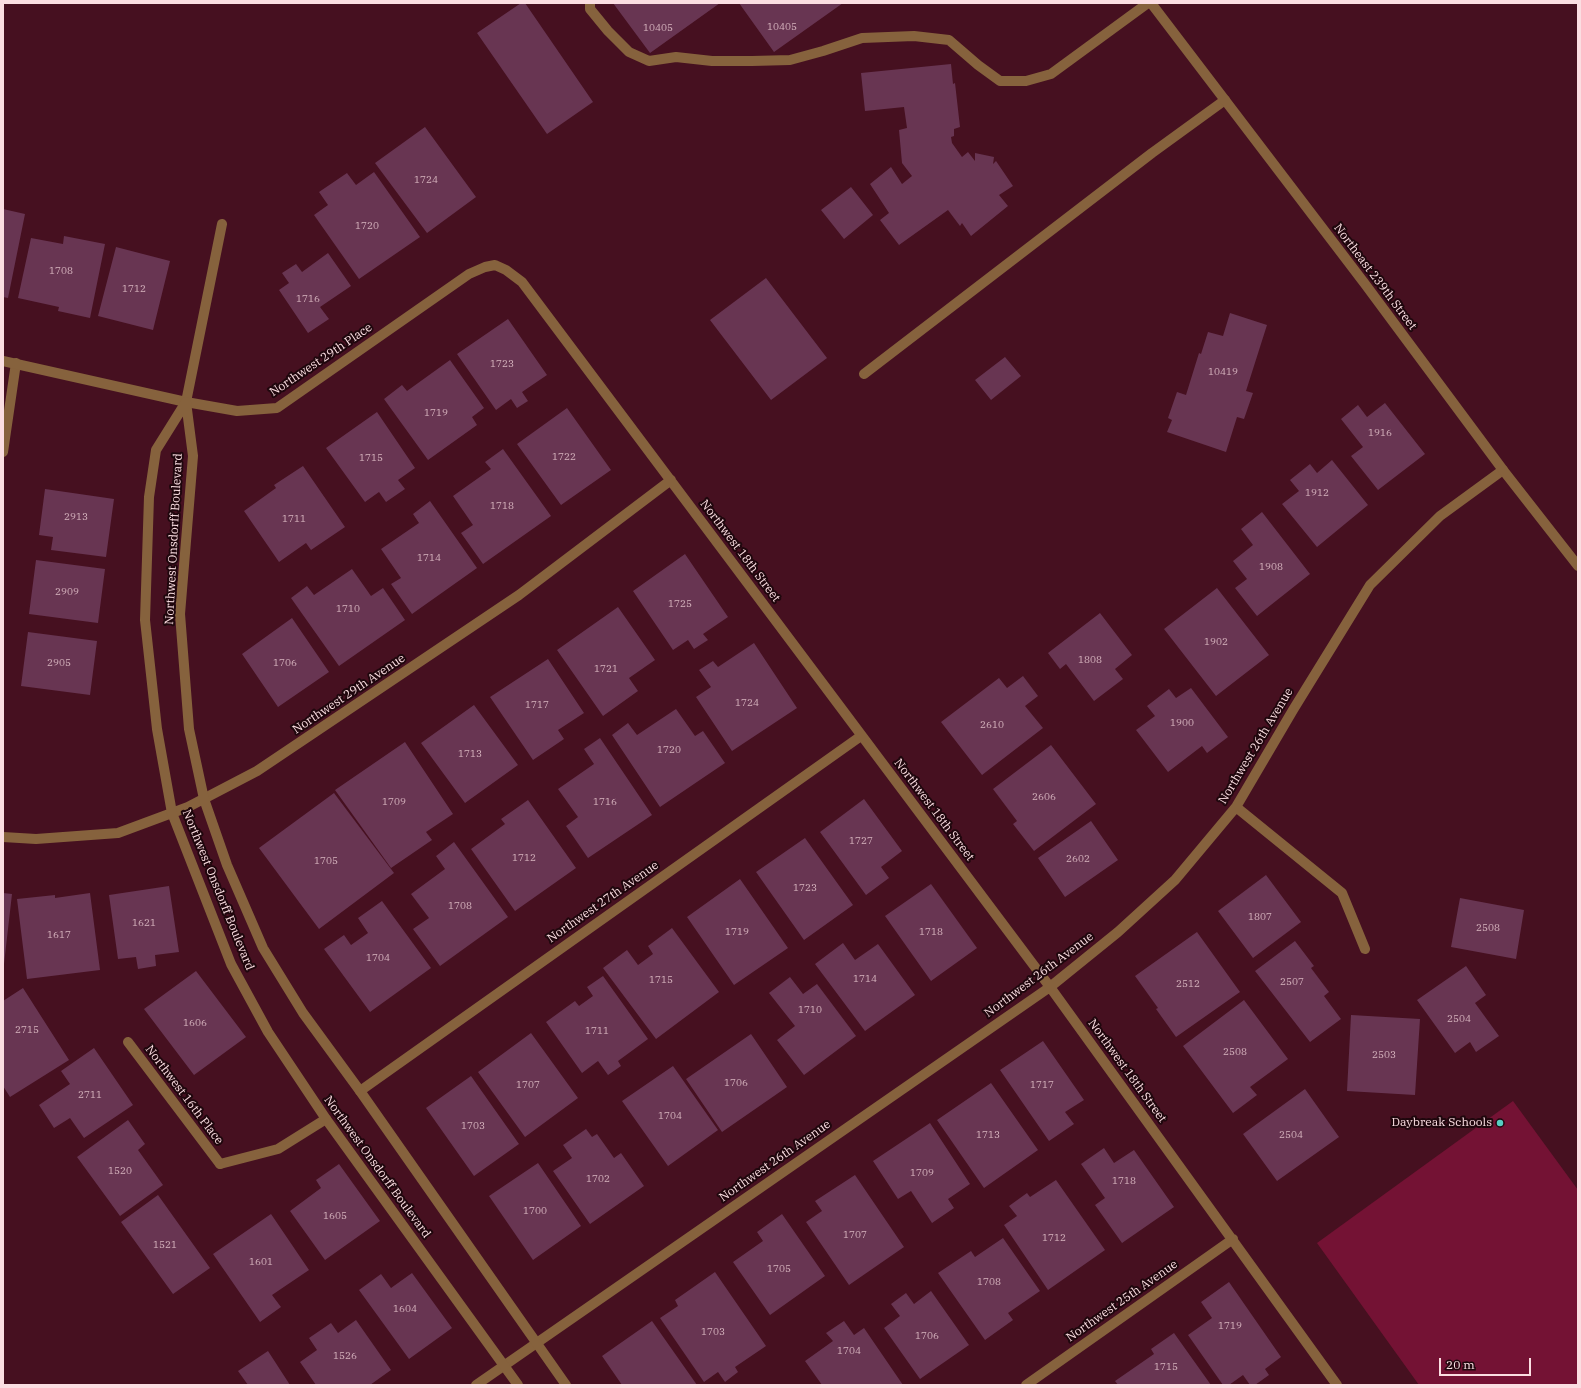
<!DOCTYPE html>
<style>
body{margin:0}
#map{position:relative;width:1581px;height:1388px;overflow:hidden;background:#461020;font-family:"IBM Plex Serif",serif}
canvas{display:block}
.frame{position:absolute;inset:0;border:4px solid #fbdee2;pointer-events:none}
.scale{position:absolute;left:1439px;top:1358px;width:92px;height:18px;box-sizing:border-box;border:2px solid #fbdee2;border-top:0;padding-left:5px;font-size:12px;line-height:14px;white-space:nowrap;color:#fbdee2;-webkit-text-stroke:3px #1f070d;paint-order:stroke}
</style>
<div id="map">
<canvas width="1581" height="1388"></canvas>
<div class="frame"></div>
<div class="scale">20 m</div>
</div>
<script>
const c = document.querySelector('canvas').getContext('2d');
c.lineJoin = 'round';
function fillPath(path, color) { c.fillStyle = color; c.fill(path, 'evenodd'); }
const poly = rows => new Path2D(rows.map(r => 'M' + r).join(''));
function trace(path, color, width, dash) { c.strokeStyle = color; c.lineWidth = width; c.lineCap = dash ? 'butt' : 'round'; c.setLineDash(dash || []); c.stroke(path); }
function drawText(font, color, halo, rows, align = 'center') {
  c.font = font + ' "IBM Plex Serif",serif'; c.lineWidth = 4; c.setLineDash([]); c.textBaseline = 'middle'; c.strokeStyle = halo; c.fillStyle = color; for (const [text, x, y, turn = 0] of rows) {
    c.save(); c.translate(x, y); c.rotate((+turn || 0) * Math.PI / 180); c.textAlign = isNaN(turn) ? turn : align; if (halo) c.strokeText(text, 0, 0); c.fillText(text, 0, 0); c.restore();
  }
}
const green = poly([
 [1513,1101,1578,1190,1578,1385,1419,1385,1317,1243]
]);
const building = poly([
 [521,3,525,3,593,102,547,134,477,33],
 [613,3,720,3,650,53],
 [739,3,843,3,774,52],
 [951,64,953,84,955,83,960,127,954,129,954,136,951,137,952,143,962,157,968,152,975,161,975,153,994,157,993,164,996,161,1013,186,999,195,1008,206,971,236,962,223,960,226,948,210,899,245,880,220,889,213,870,184,891,167,902,184,912,176,902,163,899,130,907,128,904,107,865,111,861,73],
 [425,127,476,197,427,233,375,163],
 [374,172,420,237,359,279,314,215,328,205,319,192,347,173,356,185],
 [851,187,873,215,844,239,821,210],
 [3,209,25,214,8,298,3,297],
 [64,236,105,244,90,318,58,311,59,307,18,298,31,238,63,244],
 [116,247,170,261,153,330,98,316],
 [328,253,351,286,320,307,329,319,308,333,279,290,289,283,282,273,296,264,302,272],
 [766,278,827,358,771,400,710,320],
 [1230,313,1267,325,1246,391,1253,393,1244,419,1237,417,1226,452,1167,432,1172,420,1168,418,1177,392,1186,395,1199,353,1201,354,1208,332,1223,336],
 [508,319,547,375,522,392,528,401,517,408,511,399,496,410,457,354],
 [1005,357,1021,376,991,400,975,380],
 [450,360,484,408,472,417,477,425,428,460,384,399,402,385,407,391],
 [1385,403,1425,454,1378,490,1351,456,1363,447,1341,419,1358,405,1367,417],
 [567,408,611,470,561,505,517,444],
 [377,412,415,468,398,480,405,489,386,502,379,492,365,502,326,448],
 [503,449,551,516,483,564,461,533,473,525,453,496,491,469,485,462],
 [1332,460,1368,505,1317,547,1282,504,1299,491,1290,480,1310,464,1317,473],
 [303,466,345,527,311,550,306,543,279,562,244,511,276,488,274,485],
 [45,489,114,499,106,557,51,550,53,537,39,535],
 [430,501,477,568,412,614,391,584,401,578,381,549,419,523,413,514],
 [1262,512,1310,574,1257,616,1235,588,1247,579,1233,561,1253,545,1241,529],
 [685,554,728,617,703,634,708,640,694,649,688,640,673,650,633,591],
 [36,560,105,569,98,623,29,614],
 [352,569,371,596,383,588,405,620,339,666,291,598,307,586,314,595],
 [1217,588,1269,655,1216,696,1164,629],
 [618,607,655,660,629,678,638,691,603,716,557,650],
 [1100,613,1132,655,1115,669,1123,679,1094,701,1066,664,1060,669,1048,653],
 [292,618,329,672,278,707,242,654],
 [28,632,97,641,90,695,21,686],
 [754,643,797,708,732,751,696,697,711,687,699,670,713,661,718,667],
 [548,659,584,713,558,730,564,739,533,760,490,697],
 [1023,676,1038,696,1025,706,1043,728,982,775,941,722,999,678,1007,688],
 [1191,688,1228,737,1207,753,1202,746,1168,772,1136,730,1155,716,1147,706,1169,689,1176,698],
 [474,705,518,765,465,803,421,743],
 [676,709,695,736,703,731,725,763,660,807,612,735,628,723,637,735],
 [600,738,652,815,588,858,566,826,578,817,558,789,594,764,584,749],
 [405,742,453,814,426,832,432,840,391,868,335,790],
 [1051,745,1096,804,1034,851,1013,824,1017,821,993,789],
 [334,793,394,873,319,929,259,848],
 [864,799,902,851,881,867,889,878,866,895,820,832],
 [528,800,576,868,515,911,471,849,505,824,501,819],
 [1091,821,1118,860,1065,897,1038,858],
 [805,838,853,905,804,940,756,872],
 [454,842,508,917,440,966,413,929,429,918,411,894,445,869,436,856],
 [1266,875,1301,922,1253,958,1218,911],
 [740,879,788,948,734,985,687,917],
 [931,884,977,948,931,981,885,916],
 [169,886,179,952,155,955,156,966,138,969,136,957,118,959,109,895],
 [3,893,12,894,4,964,3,964],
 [90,893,100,970,27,979,17,899,55,895,55,898],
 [1460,898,1524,910,1516,959,1451,947],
 [382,901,431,968,370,1012,324,949,344,935,351,945,368,933,358,918],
 [672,928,719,992,656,1039,603,968,627,950,638,965,653,954,648,946],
 [1197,932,1240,992,1176,1037,1156,1009,1158,1008,1135,976],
 [1295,941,1314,966,1311,968,1329,992,1324,996,1341,1019,1310,1042,1255,971],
 [843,943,855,960,878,944,915,995,865,1031,815,964],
 [1466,966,1486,995,1475,1003,1499,1036,1476,1052,1470,1042,1455,1053,1417,1000],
 [196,971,246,1037,194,1075,144,1009],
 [603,976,648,1039,618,1061,621,1066,608,1075,598,1061,582,1073,546,1022,575,1001,579,1006,593,996,587,987],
 [790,977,803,994,817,984,856,1036,804,1075,777,1040,795,1026,769,993],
 [23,988,69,1060,10,1097,3,1086,3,1001],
 [1244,1000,1288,1059,1250,1087,1257,1095,1233,1113,1183,1046],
 [1351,1015,1420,1019,1415,1095,1347,1091],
 [531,1033,578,1098,525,1137,478,1072],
 [751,1034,787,1087,722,1132,686,1079],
 [1043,1041,1084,1100,1065,1112,1074,1124,1049,1141,1000,1070],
 [94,1048,133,1105,84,1138,70,1118,54,1128,39,1105,70,1084,61,1071],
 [673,1066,718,1130,668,1166,622,1101],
 [471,1076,519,1144,474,1176,426,1108],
 [991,1083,1038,1150,984,1188,937,1120],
 [1305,1089,1339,1137,1277,1181,1243,1134],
 [128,1120,145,1144,138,1150,163,1185,120,1216,77,1157],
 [930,1123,970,1184,948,1199,954,1208,932,1223,911,1191,898,1199,873,1161],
 [586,1129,592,1137,597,1134,614,1158,621,1153,644,1186,590,1224,553,1171,572,1158,563,1145],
 [1104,1148,1114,1163,1134,1150,1174,1207,1122,1243,1095,1205,1105,1198,1081,1164],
 [538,1163,581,1226,533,1260,489,1196],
 [339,1164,380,1221,325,1260,290,1211,321,1188,316,1180],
 [855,1175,904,1247,849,1285,806,1222,822,1211,815,1201],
 [1056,1180,1105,1250,1048,1290,1004,1225,1017,1216,1009,1206,1027,1193,1030,1197],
 [158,1195,210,1268,173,1294,121,1222],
 [271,1214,309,1270,272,1295,281,1307,260,1322,213,1254],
 [782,1214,825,1276,770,1315,733,1262,763,1241,757,1232],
 [1003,1238,1040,1291,1008,1313,1013,1320,985,1340,938,1273,971,1251,975,1257],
 [715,1272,766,1346,735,1367,738,1372,725,1382,718,1372,704,1382,660,1318,678,1306,675,1300],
 [412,1273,452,1328,409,1359,359,1290,381,1274,391,1288],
 [1229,1282,1281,1357,1265,1369,1269,1375,1255,1385,1250,1385,1243,1375,1229,1385,1223,1385,1188,1335,1212,1318,1201,1302],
 [931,1291,969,1345,920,1379,884,1328,900,1316,891,1304,906,1293,914,1304],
 [356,1320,391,1370,370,1385,316,1385,300,1362,317,1350,309,1338,331,1323,338,1333],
 [652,1321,697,1385,622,1385,602,1356],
 [844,1321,854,1335,864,1328,903,1385,822,1385,805,1361,833,1341,826,1333],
 [1174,1333,1211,1385,1118,1385,1115,1381,1154,1354,1151,1349],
 [268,1351,290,1385,248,1385,238,1371]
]);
const service = poly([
 [590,3,590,9,608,31,629,52,649,61,676,57,712,61,752,61,790,60,823,51,862,38,914,36,949,40,978,65,1000,81,1026,81,1051,74,1148,3],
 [864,374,1152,153,1225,100],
 [3,452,16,363],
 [128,1042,220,1164]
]);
const minor = poly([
 [3,361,186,402,237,411,277,408,469,274,485,267,495,265,506,270,522,282,1050,987,1337,1385],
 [186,402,222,224],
 [1236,807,1342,893,1365,949],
 [3,837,36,839,118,833,188,807,257,771,519,595,671,480],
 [360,1091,861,736],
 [220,1164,278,1149,326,1119],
 [476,1385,1050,987,1118,932,1175,880,1236,807,1293,710,1370,585,1440,516,1503,470],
 [1026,1385,1233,1239]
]);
const tertiary = poly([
 [1151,3,1365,284,1503,470,1578,566],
 [186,402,156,450,149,497,145,620,157,729,172,813,231,964,268,1032,326,1119,518,1385],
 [186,402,193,456,180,614,189,729,204,799,227,865,263,948,303,1013,360,1091,566,1385]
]);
const markers = [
 [1500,1123,4,"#57cec2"]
];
const numberNames = [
 ["10405",782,27],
 ["10405",658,28],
 ["1724",426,180],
 ["1720",367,226],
 ["1708",61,271],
 ["1712",134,289],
 ["1716",308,299],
 ["1723",502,364],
 ["10419",1223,372],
 ["1719",436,413],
 ["1916",1380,433],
 ["1722",564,457],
 ["1715",371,458],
 ["1912",1317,493],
 ["1718",502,506],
 ["2913",76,517],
 ["1711",294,519],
 ["1714",429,558],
 ["1908",1271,567],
 ["2909",67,592],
 ["1725",680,604],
 ["1710",348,609],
 ["1902",1216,642],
 ["1808",1090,660],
 ["2905",59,663],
 ["1706",285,663],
 ["1721",606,669],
 ["1724",747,703],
 ["1717",537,705],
 ["1900",1182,723],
 ["2610",992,725],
 ["1720",669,750],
 ["1713",470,754],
 ["2606",1044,797],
 ["1709",394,802],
 ["1716",605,802],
 ["1727",861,841],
 ["1712",524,858],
 ["2602",1078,859],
 ["1705",326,861],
 ["1723",805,888],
 ["1708",460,906],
 ["1807",1260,917],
 ["1621",144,923],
 ["2508",1488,928],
 ["1719",737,932],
 ["1718",931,932],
 ["1617",59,935],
 ["1704",378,958],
 ["1714",865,979],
 ["1715",661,980],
 ["2507",1292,982],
 ["2512",1188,984],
 ["1710",810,1010],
 ["2504",1459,1019],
 ["1606",195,1023],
 ["2715",27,1030],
 ["1711",597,1031],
 ["2508",1235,1052],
 ["2503",1384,1055],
 ["1706",736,1083],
 ["1707",528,1085],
 ["1717",1042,1085],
 ["2711",90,1095],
 ["1704",670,1116],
 ["1703",473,1126],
 ["1713",988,1135],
 ["2504",1291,1135],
 ["1520",120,1171],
 ["1709",922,1173],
 ["1702",598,1179],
 ["1718",1124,1181],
 ["1700",535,1211],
 ["1605",335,1216],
 ["1707",855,1235],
 ["1712",1054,1238],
 ["1521",165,1245],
 ["1601",261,1262],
 ["1705",779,1269],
 ["1708",989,1282],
 ["1604",405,1309],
 ["1719",1230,1326],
 ["1703",713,1332],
 ["1706",927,1336],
 ["1704",849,1351],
 ["1526",345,1356],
 ["1715",1166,1367]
];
const streetNames = [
 ["Northeast 239th Street",1375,277,53],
 ["Northwest 29th Place",321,360,-34],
 ["Northwest Onsdorff Boulevard",174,539,-87],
 ["Northwest 18th Street",740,551,53],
 ["Northwest 29th Avenue",349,694,-34],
 ["Northwest 26th Avenue",1256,746,-59],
 ["Northwest 18th Street",934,810,53],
 ["Northwest Onsdorff Boulevard",218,890,68],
 ["Northwest 27th Avenue",603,902,-35],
 ["Northwest 26th Avenue",1039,975,-37],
 ["Northwest 18th Street",1127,1071,54],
 ["Northwest 16th Place",184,1095,53],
 ["Northwest 26th Avenue",775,1161,-35],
 ["Northwest Onsdorff Boulevard",377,1167,54],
 ["Northwest 25th Avenue",1122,1301,-35]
];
const poiNames = [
 ["Daybreak Schools",1492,1123]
];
fillPath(green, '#741234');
fillPath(building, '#683552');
trace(service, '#86623d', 10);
trace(minor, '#86623d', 10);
trace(tertiary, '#86623d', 10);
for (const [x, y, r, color] of markers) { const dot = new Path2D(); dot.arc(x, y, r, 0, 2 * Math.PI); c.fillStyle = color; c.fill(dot); trace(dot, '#1f070d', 1.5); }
drawText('10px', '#d6b4be', null, numberNames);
drawText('12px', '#fbdee2', '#1f070d', streetNames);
drawText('12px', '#fbdee2', '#1f070d', poiNames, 'right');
</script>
